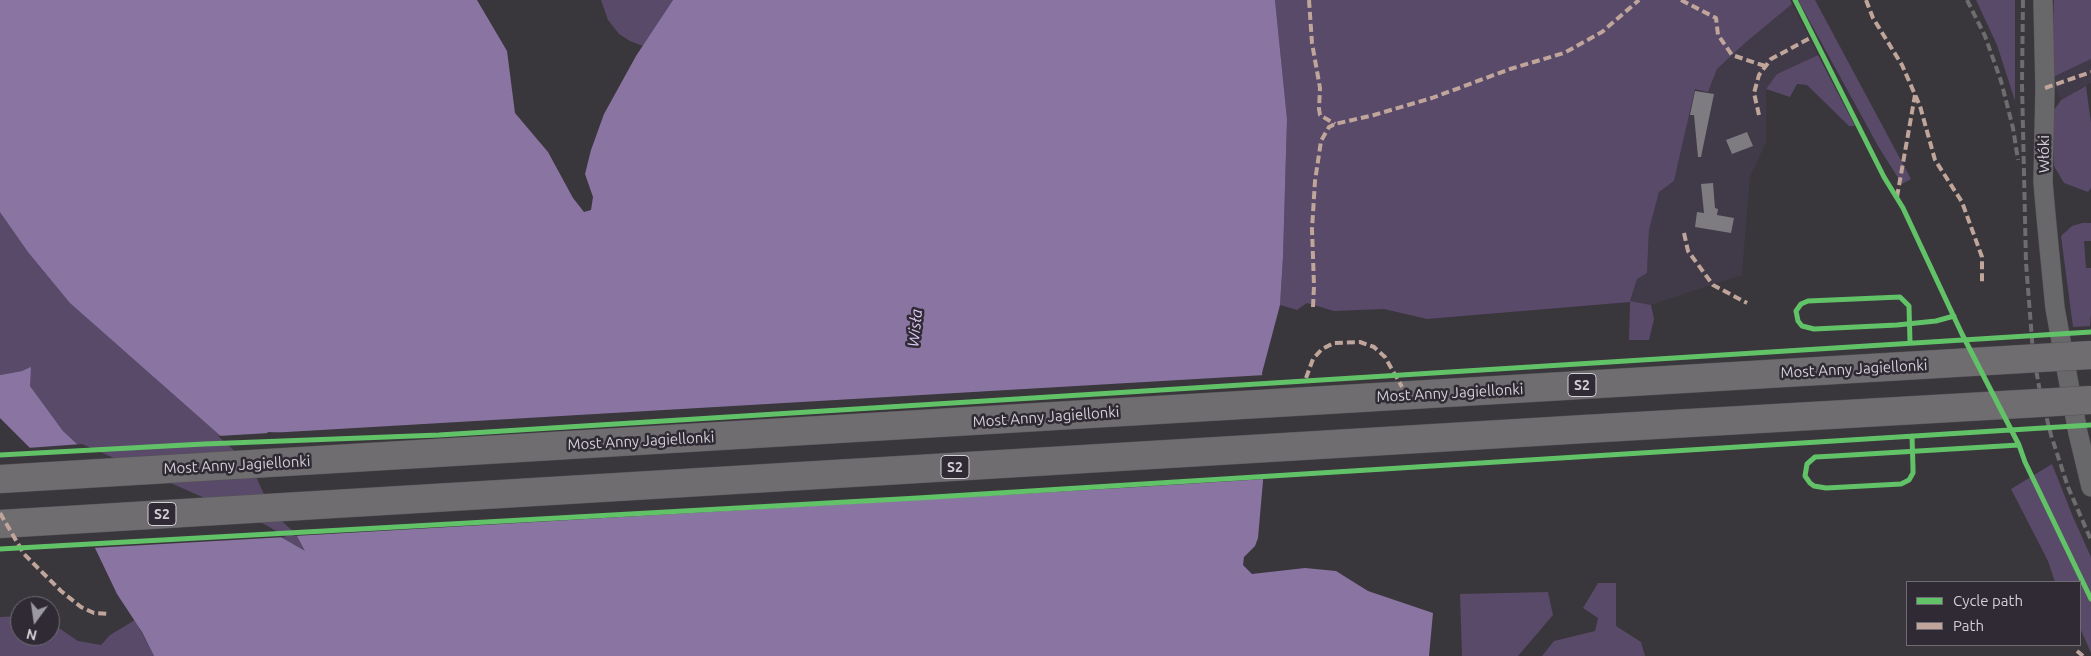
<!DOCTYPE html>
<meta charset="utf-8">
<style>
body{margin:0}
#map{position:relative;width:2091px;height:656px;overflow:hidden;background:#39363c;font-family:Ubuntu,sans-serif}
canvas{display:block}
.legend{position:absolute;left:1906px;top:581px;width:175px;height:65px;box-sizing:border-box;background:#2f2a34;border:1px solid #706c75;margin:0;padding:6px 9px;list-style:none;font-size:15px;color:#d2d0d6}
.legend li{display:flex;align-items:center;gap:10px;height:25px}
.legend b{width:25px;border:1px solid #706c75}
.north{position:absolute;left:10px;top:596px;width:50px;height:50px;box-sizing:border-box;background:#2f2a34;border:1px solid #706c75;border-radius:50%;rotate:194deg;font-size:14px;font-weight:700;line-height:20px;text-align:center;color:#d2d0d6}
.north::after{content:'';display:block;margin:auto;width:18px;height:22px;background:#9c9aa0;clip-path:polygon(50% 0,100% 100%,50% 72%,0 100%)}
</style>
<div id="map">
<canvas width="2091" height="656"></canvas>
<ul class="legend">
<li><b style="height:6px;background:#61c268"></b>Cycle path</li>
<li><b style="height:6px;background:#c0a59a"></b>Path</li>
</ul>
<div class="north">N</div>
</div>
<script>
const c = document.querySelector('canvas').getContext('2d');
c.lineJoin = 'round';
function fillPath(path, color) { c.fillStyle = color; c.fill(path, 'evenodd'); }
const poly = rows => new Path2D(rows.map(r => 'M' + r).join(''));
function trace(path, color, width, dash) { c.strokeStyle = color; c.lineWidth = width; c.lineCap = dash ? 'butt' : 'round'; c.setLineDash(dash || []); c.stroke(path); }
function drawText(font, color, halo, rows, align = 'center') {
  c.font = font + ' Ubuntu,sans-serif'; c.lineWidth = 5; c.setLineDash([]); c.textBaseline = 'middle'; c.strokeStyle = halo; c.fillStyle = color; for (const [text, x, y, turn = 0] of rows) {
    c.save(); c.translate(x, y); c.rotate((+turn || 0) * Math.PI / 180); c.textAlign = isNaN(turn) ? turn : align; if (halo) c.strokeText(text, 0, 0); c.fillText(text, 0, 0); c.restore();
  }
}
const built = poly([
 [1792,4,1818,55,1777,74,1766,89,1766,143,1750,177,1742,275,1651,305,1630,302,1637,278,1647,273,1649,230,1659,192,1674,181,1695,89,1708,92,1717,69,1745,43],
 [2091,59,2091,83,2061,100,2051,78]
]);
const green = poly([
 [601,0,673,0,643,46,630,41,619,34,608,20],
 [1275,0,1790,0,1792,4,1745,43,1717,69,1708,92,1695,89,1674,181,1659,192,1649,230,1647,273,1637,279,1630,301,1651,305,1654,319,1649,340,1629,340,1630,302,1427,319,1384,309,1334,311,1307,303,1297,310,1280,305,1283,257,1287,119],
 [1798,0,1815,0,1911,179,1902,184,1878,146],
 [1976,0,2015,0,2015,101,1997,45],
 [2054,0,2091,0,2091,59,2051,78],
 [1818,55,1855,126,1849,126,1807,85,1797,84,1790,97,1766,89,1777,74],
 [2086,86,2091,123,2091,188,2088,192,2064,183,2054,166,2052,113,2061,100],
 [0,181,249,461,272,512,297,535,363,620,77,444,63,431,30,386,22,371,0,375],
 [2082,223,2091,223,2091,241,2084,241,2086,268,2091,268,2091,314,2090,326,2073,327,2061,236,2072,226],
 [2052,464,2073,517,2091,557,2091,653,2080,628,2080,582,2055,582,2048,561,2011,489],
 [1598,583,1616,583,1616,626,1641,642,1645,656,1542,656,1554,641,1595,631,1598,618,1583,608],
 [1548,592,1553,615,1518,656,1462,656,1460,594],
 [20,616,20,636,50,636,50,622,78,641,101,645,110,635,135,620,154,656,0,656,0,617]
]);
const water = poly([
 [0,0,477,0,507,51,515,113,548,152,573,198,584,212,591,210,593,197,585,174,591,150,604,114,636,56,673,0,1275,0,1287,119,1283,257,1280,305,1262,373,1268,424,1258,538,1255,546,1244,557,1243,565,1252,574,1305,568,1336,571,1368,591,1433,613,1429,656,154,656,142,632,117,594,95,548,30,448,0,418,0,375,22,371,31,367,30,386,63,431,77,444,265,528,305,551,297,536,285,433,268,432,249,461,70,303,28,252,0,212]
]);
const pier = poly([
 [1265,375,1270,423,1265,479,1138,487,294,536,283,435,269,435,251,463,248,463,218,436],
 [82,444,266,525,286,537,92,548,27,448]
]);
const building = poly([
 [1695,91,1714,94,1701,157,1698,157,1694,115,1690,115],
 [1747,132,1753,146,1732,154,1726,140],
 [1713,183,1715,208,1718,209,1717,215,1734,218,1731,233,1695,227,1697,212,1704,213,1701,184]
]);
const minor = poly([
 [2043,0,2045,88,2043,182,2046,216,2055,308,2078,433,2091,487]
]);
const motorway = poly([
 [0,479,1072,415],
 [0,524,1585,429]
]);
const rail = poly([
 [1967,0,1985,36,2001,81,2013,128,2018,160],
 [2023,0,2022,83,2026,263,2033,352,2040,392,2051,435,2068,487,2091,540]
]);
const motorwayBridge = poly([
 [1072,415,2091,355],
 [1585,429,2091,400]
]);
const quiet = poly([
 [1309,0,1312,43,1320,88,1319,109,1320,115,1335,124],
 [1681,0,1716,18,1718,35,1732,55,1765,66],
 [1866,0,1873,18,1902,65,1920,106,1935,160,1962,202,1982,257,1982,284],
 [2045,88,2091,72],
 [1759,115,1754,93,1759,75,1771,59,1814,36],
 [1897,197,1915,95],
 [1684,233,1688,251,1713,285,1747,303],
 [1313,307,1314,286,1312,229,1315,181,1321,141,1329,127,1335,124,1374,115,1432,98,1510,69,1564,53,1602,32,1639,0],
 [1306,378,1313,359,1322,349,1334,343,1360,342,1374,347,1385,357,1402,387],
 [0,513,24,554,61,591,81,607,94,613,110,614],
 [2077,651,2083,656]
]);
const cycleway = poly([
 [1795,0,1884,177,1903,208,1962,334,2019,445,2025,462,2091,599],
 [1910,342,1909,306,1900,297,1808,301,1801,304,1796,311,1798,321,1802,326,1814,329,1897,325,1936,321,1954,316],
 [1912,436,1913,468,1913,473,1909,480,1901,484,1826,488,1814,486,1810,483,1805,476,1807,464,1815,457,1834,456,2019,445],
 [0,455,204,444,439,435,2091,332],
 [0,549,918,498,2091,425]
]);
const shields = [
 [1582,385,28],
 [955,467,28],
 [162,514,28]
];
const shieldNames = [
 ["S2",1582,385],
 ["S2",955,467],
 ["S2",162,514]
];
const streetNames = [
 ["Włóki",2044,154,-90],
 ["Most Anny Jagiellonki",1854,369,-3],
 ["Most Anny Jagiellonki",1450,393,-3],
 ["Most Anny Jagiellonki",1046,417,-4],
 ["Most Anny Jagiellonki",641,441,-3],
 ["Most Anny Jagiellonki",237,465,-3]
];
const waterNames = [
 ["Wisła",915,328,-84]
];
fillPath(built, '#413a48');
fillPath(green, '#594a69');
fillPath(water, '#8a74a2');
fillPath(pier, '#39363c');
fillPath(building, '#7e7c81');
trace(minor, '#555357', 20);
trace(motorway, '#555357', 29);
trace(minor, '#686769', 19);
trace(motorway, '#6f6d70', 28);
trace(rail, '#6e6c6f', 4, [8, 4]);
trace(motorwayBridge, '#555357', 29, []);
trace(motorwayBridge, '#6f6d70', 28);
trace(quiet, '#c0a59a', 4, [8, 4]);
trace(cycleway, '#61c268', 5);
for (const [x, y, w] of shields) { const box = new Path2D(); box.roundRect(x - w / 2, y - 11.5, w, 23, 4); c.fillStyle = '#2f2a34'; c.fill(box); trace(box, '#d2d0d6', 1); }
drawText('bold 14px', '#d2d0d6', null, shieldNames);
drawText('15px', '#d2d0d6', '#2f2a34', streetNames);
drawText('italic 16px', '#dcc7f5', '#2f2a34', waterNames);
</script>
